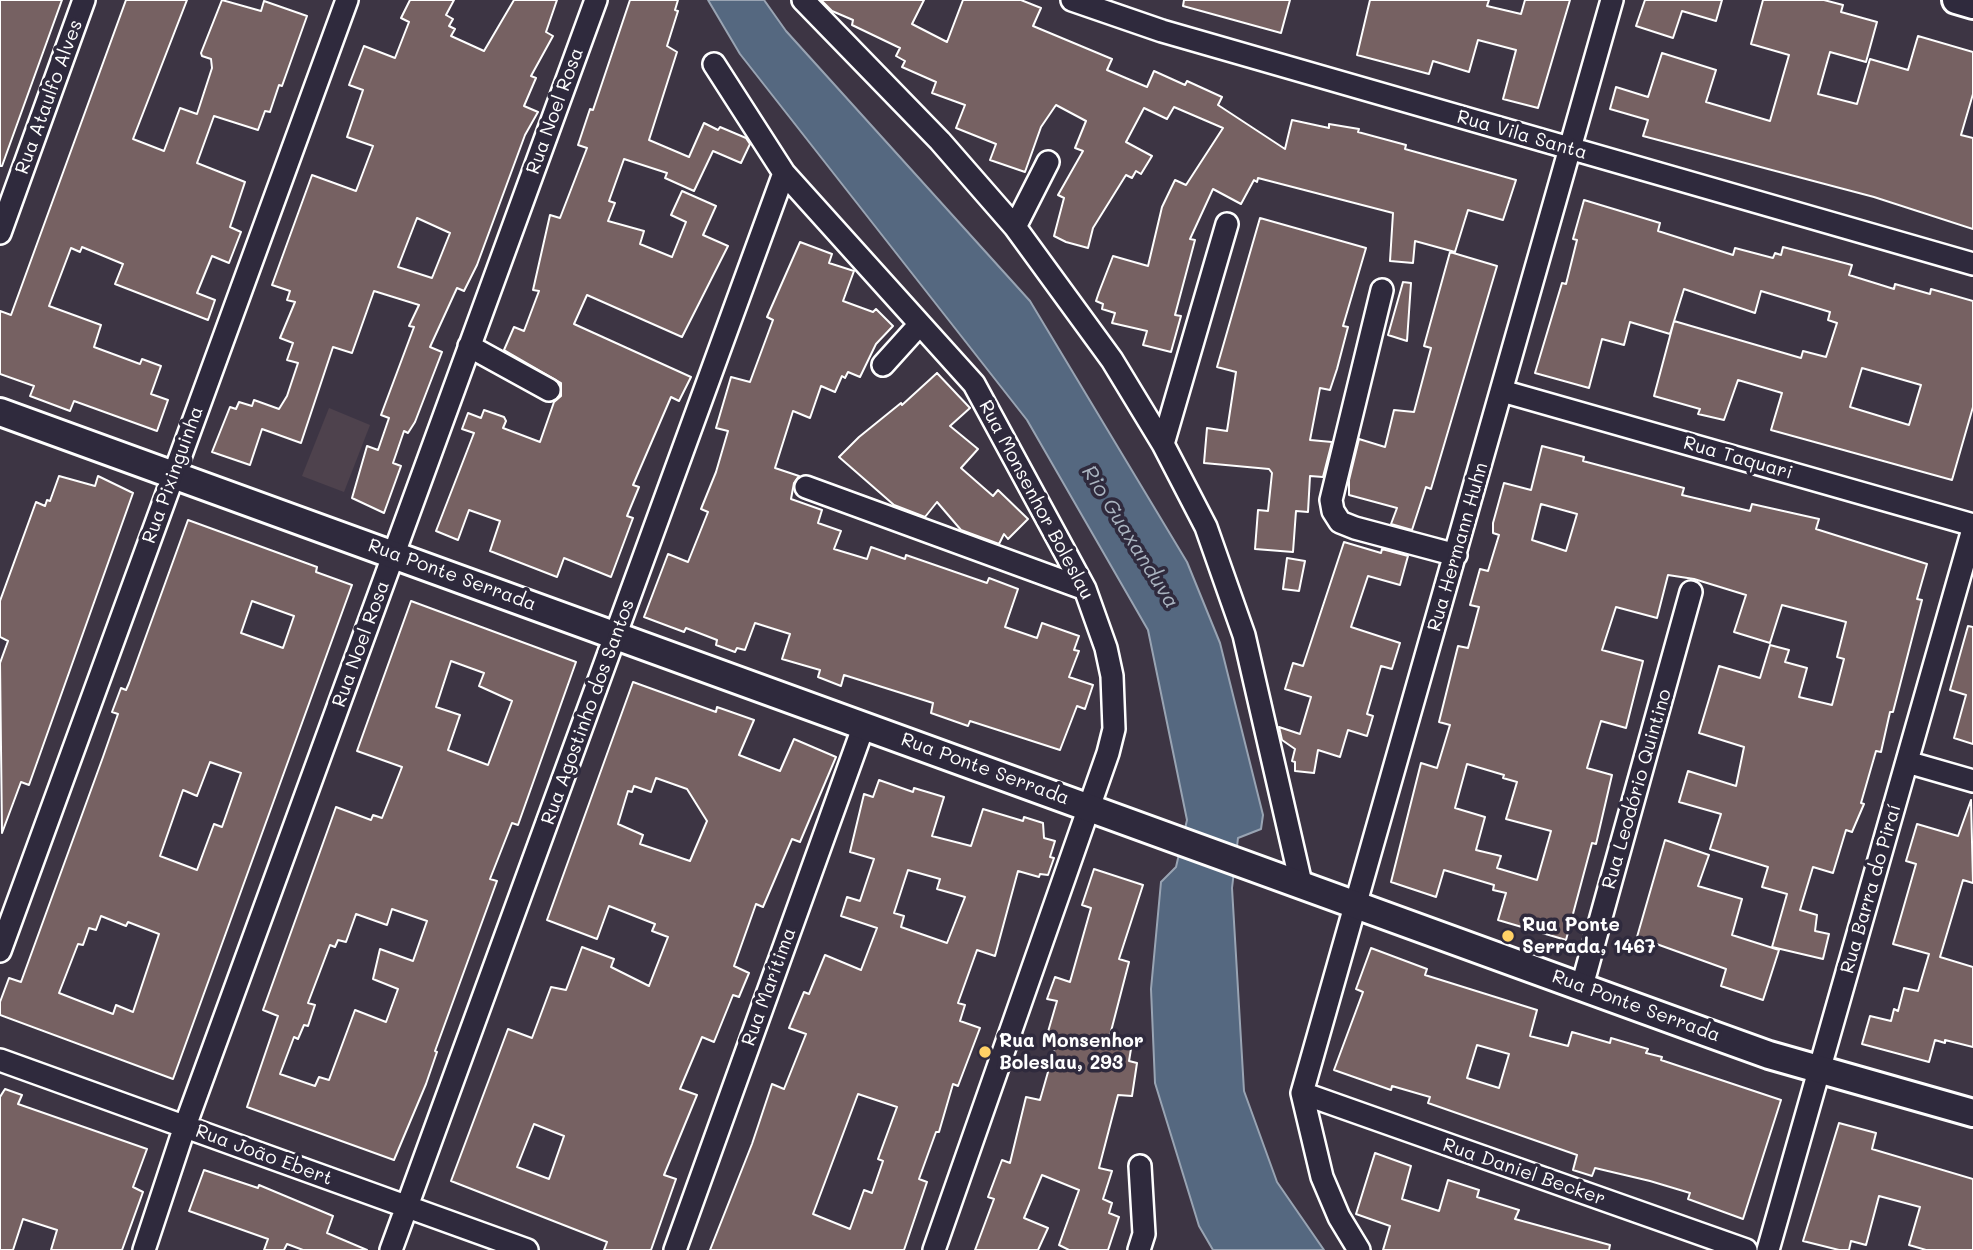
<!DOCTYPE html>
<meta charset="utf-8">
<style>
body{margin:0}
canvas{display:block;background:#3d3544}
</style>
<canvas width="1973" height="1250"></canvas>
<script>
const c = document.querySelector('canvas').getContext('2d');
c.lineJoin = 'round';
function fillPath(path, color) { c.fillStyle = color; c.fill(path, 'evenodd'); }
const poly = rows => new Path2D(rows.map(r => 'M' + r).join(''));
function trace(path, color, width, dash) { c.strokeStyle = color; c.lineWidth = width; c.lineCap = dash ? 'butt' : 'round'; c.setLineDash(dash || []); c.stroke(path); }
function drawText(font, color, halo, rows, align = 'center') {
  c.font = font + ' Mali,sans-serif'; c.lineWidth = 7; c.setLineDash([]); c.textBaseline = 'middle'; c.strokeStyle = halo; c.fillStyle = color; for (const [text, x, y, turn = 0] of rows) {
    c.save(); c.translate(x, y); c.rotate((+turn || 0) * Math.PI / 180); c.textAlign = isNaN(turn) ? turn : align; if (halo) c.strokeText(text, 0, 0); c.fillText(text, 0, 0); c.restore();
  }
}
const built = poly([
 [329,408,370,425,344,492,302,476]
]);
const water = poly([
 [708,0,764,0,786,31,1030,301,1187,562,1220,643,1263,815,1261,829,1238,838,1232,888,1244,1091,1277,1182,1324,1250,1213,1250,1199,1226,1155,1083,1151,989,1161,882,1176,867,1187,820,1148,630,1027,420,740,54,708,0]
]);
const building = poly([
 [0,0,62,0,2,166,0,166,0,0],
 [126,0,187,0,133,139,164,151,180,108,197,114,212,68,211,59,202,56,201,53,222,0,261,11,264,1,307,16,282,86,279,85,270,112,265,111,258,130,214,116,197,163,245,182,230,227,241,232,229,263,212,256,197,293,215,300,208,320,115,284,123,264,82,247,80,252,71,248,49,306,101,325,94,347,140,364,142,359,161,366,151,394,168,400,157,431,74,401,70,411,30,396,34,386,0,374,0,311,11,315,126,0],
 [410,0,454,0,446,15,453,19,449,26,455,29,451,36,484,51,514,0,557,0,546,32,553,36,531,76,536,78,524,106,538,112,525,135,477,265,464,291,457,288,430,347,442,352,415,422,408,433,404,431,393,463,401,466,384,513,352,498,367,446,378,450,389,418,381,415,414,327,409,326,419,305,374,291,352,353,333,347,301,443,262,429,250,465,212,452,230,407,236,409,239,402,252,406,254,400,279,409,287,396,298,363,287,360,293,343,280,338,295,302,287,300,290,291,272,285,312,175,356,191,373,146,347,137,363,90,349,85,364,46,395,58,409,22,401,18,410,0],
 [417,218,450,233,432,278,398,267,417,218],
 [630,0,678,0,675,10,678,11,667,46,677,52,649,140,689,157,704,123,718,130,720,127,746,138,750,144,741,163,713,151,694,191,665,178,667,173,624,159,609,201,615,203,608,221,644,231,640,244,672,257,686,222,671,215,682,191,716,206,703,235,728,246,682,337,587,295,574,324,691,377,679,401,671,397,633,485,639,487,627,516,633,518,611,577,564,558,557,577,490,551,500,521,469,510,458,540,436,531,474,433,462,429,468,413,481,418,484,410,504,417,506,421,503,428,540,442,554,402,561,396,561,383,504,350,514,327,524,331,539,291,533,290,550,215,560,218,587,148,578,145,590,109,593,110,630,0],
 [821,0,924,0,912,24,947,42,963,0,1021,0,1041,8,1033,26,1112,59,1107,70,1147,87,1154,71,1185,85,1187,81,1222,97,1218,105,1285,149,1292,120,1329,128,1329,124,1359,129,1358,132,1406,145,1405,149,1516,180,1503,220,1468,210,1455,252,1415,241,1413,263,1390,261,1393,213,1258,178,1257,182,1254,180,1241,204,1213,189,1190,239,1195,240,1175,315,1181,316,1171,352,1143,345,1147,331,1112,323,1115,313,1102,309,1103,304,1096,301,1099,292,1113,256,1148,266,1162,207,1175,180,1186,185,1223,128,1174,107,1167,119,1144,108,1126,142,1152,156,1141,174,1136,171,1132,178,1126,175,1093,228,1088,248,1066,242,1054,236,1064,198,1058,195,1083,151,1075,148,1086,121,1056,105,1041,127,1025,172,990,160,996,144,956,128,965,105,932,93,936,82,902,67,905,61,896,56,900,48,852,25,853,20,832,11,821,0],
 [1184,0,1290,0,1281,33,1183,6,1184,0],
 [1370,0,1489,0,1487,6,1521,14,1525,0,1570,0,1538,108,1503,99,1516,50,1478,40,1469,72,1433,61,1429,74,1357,55,1370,0],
 [1645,0,1722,0,1716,21,1682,11,1673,38,1636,26,1645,0],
 [1763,0,1824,0,1843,5,1841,12,1877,22,1866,62,1830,52,1818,94,1857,104,1870,59,1908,70,1918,36,1973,52,1973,94,1961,135,1973,138,1973,229,1874,197,1643,136,1648,120,1610,109,1616,87,1648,97,1662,53,1716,70,1706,102,1770,121,1789,55,1751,44,1763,0],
 [1584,200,1660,223,1658,231,1733,255,1735,248,1773,258,1775,253,1781,255,1783,247,1852,265,1849,275,1894,289,1895,284,1930,294,1931,289,1973,301,1973,407,1952,480,1771,430,1782,393,1738,380,1724,420,1698,414,1700,409,1654,396,1674,321,1801,358,1803,351,1826,357,1837,323,1828,320,1830,312,1761,291,1755,313,1684,289,1670,334,1630,322,1624,345,1602,339,1589,388,1535,373,1562,283,1566,284,1577,240,1573,239,1584,200],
 [1862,368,1921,385,1909,425,1850,407,1862,368],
 [1260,218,1366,248,1343,326,1348,327,1337,369,1330,390,1320,388,1310,440,1332,442,1323,477,1310,476,1308,512,1296,511,1293,552,1255,549,1258,510,1268,511,1272,473,1269,469,1204,463,1207,428,1227,431,1236,372,1217,367,1260,218],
 [800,242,832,254,829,263,854,271,843,301,873,312,876,309,893,326,876,344,860,377,848,372,845,378,842,376,835,392,821,386,810,418,793,411,775,468,799,476,794,483,791,499,822,510,818,523,841,531,834,549,867,559,871,547,905,559,906,555,987,583,989,578,1018,589,1005,627,1037,638,1042,623,1079,636,1074,650,1079,651,1069,677,1093,685,1085,709,1077,706,1060,750,970,721,968,726,931,713,933,703,844,675,841,686,818,677,820,670,782,659,790,634,755,623,745,650,737,648,735,652,716,645,717,640,686,628,684,632,644,617,668,554,688,562,708,512,701,509,716,472,728,431,716,428,731,377,750,382,773,320,767,317,800,242],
 [1450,252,1497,266,1431,489,1426,487,1412,530,1391,524,1397,508,1349,495,1349,480,1359,439,1385,447,1394,410,1414,412,1431,348,1424,346,1450,252],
 [1403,282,1411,283,1407,341,1388,335,1403,282],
 [937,373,970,408,950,426,978,449,961,468,993,496,998,490,1028,519,1008,539,1004,534,999,544,961,530,937,502,925,517,894,505,839,457,859,437,901,403,902,405,937,373],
 [1542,446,1584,457,1583,461,1684,488,1682,495,1750,511,1752,504,1819,519,1816,529,1927,564,1917,599,1922,600,1893,712,1890,712,1881,752,1876,751,1861,803,1864,804,1852,832,1846,830,1833,873,1813,867,1800,910,1817,915,1815,931,1829,934,1823,959,1772,947,1787,894,1762,887,1768,867,1710,849,1721,814,1679,802,1688,771,1736,786,1744,747,1699,733,1719,666,1760,678,1770,645,1789,650,1785,662,1807,668,1799,697,1832,705,1844,659,1837,657,1846,622,1782,605,1770,643,1734,632,1746,595,1694,579,1668,575,1657,618,1616,607,1602,650,1643,661,1626,728,1601,721,1587,768,1612,775,1596,844,1592,843,1566,940,1498,920,1506,893,1493,890,1494,885,1444,870,1436,897,1391,882,1421,763,1437,768,1450,725,1439,722,1458,646,1468,648,1479,607,1470,605,1480,569,1488,571,1499,535,1493,533,1493,523,1504,483,1531,490,1542,446],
 [1541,504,1577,514,1566,551,1532,540,1541,504],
 [1467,764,1504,775,1503,778,1517,782,1506,819,1551,831,1537,880,1497,868,1501,856,1476,850,1485,817,1455,808,1467,764],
 [59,476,95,486,98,476,133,493,29,785,21,782,2,833,0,663,8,641,0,637,0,601,36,502,45,506,47,500,50,501,59,476],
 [188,520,317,567,316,572,352,585,173,1079,0,1015,0,1002,9,978,21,982,103,757,118,714,112,712,121,688,126,690,129,683,188,520],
 [252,601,294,616,283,648,241,633,252,601],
 [210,762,241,773,222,827,214,824,197,870,160,856,183,790,197,796,210,762],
 [101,916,126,926,128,922,159,934,133,1012,116,1005,113,1014,59,993,78,944,83,945,89,928,96,930,101,916],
 [1344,542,1381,553,1382,549,1408,556,1400,585,1368,576,1351,627,1400,643,1392,669,1381,666,1367,714,1373,716,1367,736,1348,730,1340,757,1318,750,1314,773,1295,771,1295,762,1292,761,1295,749,1282,740,1279,727,1300,734,1311,697,1285,689,1293,663,1303,666,1344,542],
 [1287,558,1305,561,1299,591,1283,589,1287,558],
 [411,601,576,662,518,825,512,823,490,879,497,881,435,1051,437,1052,426,1084,394,1160,247,1107,278,1016,263,1010,336,807,371,820,373,815,382,818,402,767,357,751,411,601],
 [451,661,484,673,479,686,512,701,488,765,448,750,460,715,436,707,451,661],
 [392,909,427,921,413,961,380,949,373,979,398,989,386,1022,355,1010,329,1080,319,1077,315,1086,280,1074,294,1037,298,1039,304,1025,308,1026,315,1005,308,1003,330,945,335,947,338,940,346,942,356,914,387,925,392,909],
 [1968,626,1973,627,1973,744,1954,738,1966,695,1950,690,1968,626],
 [633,682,716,712,717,707,754,720,739,755,780,771,794,739,836,757,800,842,792,839,763,907,756,904,734,966,749,973,739,997,733,995,714,1042,702,1037,680,1089,697,1095,664,1175,676,1179,651,1250,604,1250,607,1242,451,1181,508,1029,532,1038,551,987,566,990,582,947,614,959,611,967,649,986,668,937,652,931,655,924,609,906,597,939,547,920,633,682],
 [656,778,687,789,707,821,690,861,640,844,643,835,618,824,628,791,632,792,634,786,651,792,656,778],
 [534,1124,564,1136,549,1179,517,1167,534,1124],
 [879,780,913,792,914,788,944,797,932,836,971,846,983,809,1023,821,1024,817,1043,823,1044,838,1055,841,1050,857,1054,858,1048,875,1040,874,1039,877,1018,871,995,956,977,950,958,1003,965,1005,960,1021,980,1028,958,1086,953,1084,939,1132,936,1132,919,1179,927,1182,904,1250,710,1250,752,1144,772,1084,784,1089,806,1034,789,1028,804,992,809,994,825,955,861,970,877,928,841,916,847,897,860,901,874,859,850,852,864,794,873,797,879,780],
 [908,870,940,879,937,889,965,897,947,943,901,927,904,916,894,913,908,870],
 [858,1094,897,1107,878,1159,883,1161,872,1193,864,1190,850,1229,813,1214,858,1094],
 [1971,800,1973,883,1963,880,1940,957,1973,967,1973,1047,1945,1040,1945,1043,1935,1040,1929,1062,1862,1044,1870,1016,1891,1021,1894,1009,1898,1011,1904,988,1918,991,1929,954,1893,944,1916,864,1906,861,1917,824,1958,836,1971,800],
 [1665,840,1709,855,1698,886,1742,899,1732,935,1779,950,1763,1000,1721,986,1726,969,1637,937,1665,840],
 [1094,869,1143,885,1119,959,1129,962,1109,1039,1132,1043,1129,1061,1137,1063,1132,1096,1118,1095,1099,1168,1112,1171,1103,1199,1112,1203,1109,1213,1119,1217,1108,1250,1069,1250,1059,1245,1079,1190,1042,1175,1024,1218,1048,1228,1038,1250,975,1250,994,1199,988,1197,1002,1160,1010,1163,1026,1097,1040,1100,1056,1044,1045,1042,1057,1001,1047,999,1055,977,1070,982,1091,908,1082,905,1094,869],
 [1371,948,1427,969,1425,975,1537,1010,1530,1036,1568,1046,1572,1032,1610,1043,1611,1038,1648,1049,1646,1053,1662,1057,1661,1060,1781,1100,1743,1219,1688,1199,1690,1193,1650,1181,1595,1168,1592,1176,1573,1170,1577,1155,1428,1103,1430,1097,1392,1086,1391,1090,1334,1070,1363,992,1356,989,1371,948],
 [1477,1045,1509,1054,1499,1088,1467,1078,1477,1045],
 [5,1089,22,1095,18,1104,147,1149,133,1187,143,1192,122,1250,51,1250,57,1230,23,1219,13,1250,0,1250,0,1097,5,1089],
 [1839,1123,1876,1133,1872,1149,1973,1179,1973,1250,1926,1250,1909,1245,1920,1207,1879,1196,1866,1245,1851,1241,1849,1250,1839,1250,1803,1241,1839,1123],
 [1375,1153,1411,1166,1402,1199,1439,1211,1448,1180,1479,1190,1477,1197,1519,1210,1515,1219,1610,1245,1609,1250,1383,1250,1390,1226,1356,1214,1375,1153],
 [204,1170,258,1188,259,1185,333,1216,327,1233,367,1250,303,1250,287,1244,284,1250,264,1250,268,1239,189,1211,204,1170]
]);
const minor = poly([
 [803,0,940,141,1015,227,1112,360,1163,444,1206,527,1244,635,1301,883],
 [1072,0,1162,31,1973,264],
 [714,64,784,173,974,384,1085,589,1106,648,1112,676,1114,729,1108,753,934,1250],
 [1015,227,1048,162],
 [0,233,84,0],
 [1382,290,1331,500,1333,511,1340,522,1355,528,1456,555],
 [469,346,549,390],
 [883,365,920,324],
 [1502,391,1973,525],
 [1163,444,1227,224],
 [806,487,1085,589],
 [1907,762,1973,781],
 [0,951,347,0],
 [1582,986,1691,592],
 [0,1060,527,1250],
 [1302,1093,1746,1250],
 [144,1250,185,1126,596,0],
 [391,1250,784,173],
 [675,1250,864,725],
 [1139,1250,1144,1234,1140,1166],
 [1359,1250,1339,1217,1322,1177,1302,1093,1612,0],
 [1768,1250,1973,529]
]);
const tertiary = poly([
 [1956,0,1973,5],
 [0,412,1708,1033,1769,1055,1973,1113]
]);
const markers = [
 [1508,936,7,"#ffd166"],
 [985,1052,7,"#ffd166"]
];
const streetNames = [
 ["Rua Ataulfo Alves",49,97,-70],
 ["Rua Noel Rosa",555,111,-70],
 ["Rua Vila Santa",1522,135,16],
 ["Rua Taquari",1738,458,16],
 ["Rua Pixinguinha",173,475,-70],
 ["Rua Monsenhor Boleslau",1036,500,62],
 ["Rua Hermann Huhn",1458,547,-74],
 ["Rua Ponte Serrada",452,575,20],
 ["Rua Noel Rosa",361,644,-70],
 ["Rua Agostinho dos Santos",588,712,-70],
 ["Rua Ponte Serrada",985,769,20],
 ["Rua Leodório Quintino",1637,789,-74],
 ["Rua Barra do Piraí",1871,889,-74],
 ["Rua Marítima",769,987,-70],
 ["Rua Ponte Serrada",1636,1006,20],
 ["Rua João Ebert",264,1155,20],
 ["Rua Daniel Becker",1524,1172,19]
];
const poiNames = [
 ["Rua Ponte",1522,925],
 ["Serrada, 1467",1522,947],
 ["Rua Monsenhor",999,1041],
 ["Boleslau, 293",999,1063]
];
const waterNames = [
 ["Rio Guaxanduva",1130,537,58]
];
fillPath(built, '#4e424d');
fillPath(water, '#556880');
trace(water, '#99a4b3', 2);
fillPath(building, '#766162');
trace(building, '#fff', 2);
trace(minor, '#fff', 26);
trace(tertiary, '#fff', 32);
trace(minor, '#2f2a3d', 21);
trace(tertiary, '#2f2a3d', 26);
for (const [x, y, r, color] of markers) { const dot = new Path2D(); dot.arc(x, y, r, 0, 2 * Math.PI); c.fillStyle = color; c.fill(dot); trace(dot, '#2f2a3d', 2.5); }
drawText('19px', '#fff', '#2f2a3d', streetNames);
drawText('bold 19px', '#fff', '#2f2a3d', poiNames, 'left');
drawText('italic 21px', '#aab4c0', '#2f2a3d', waterNames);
</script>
